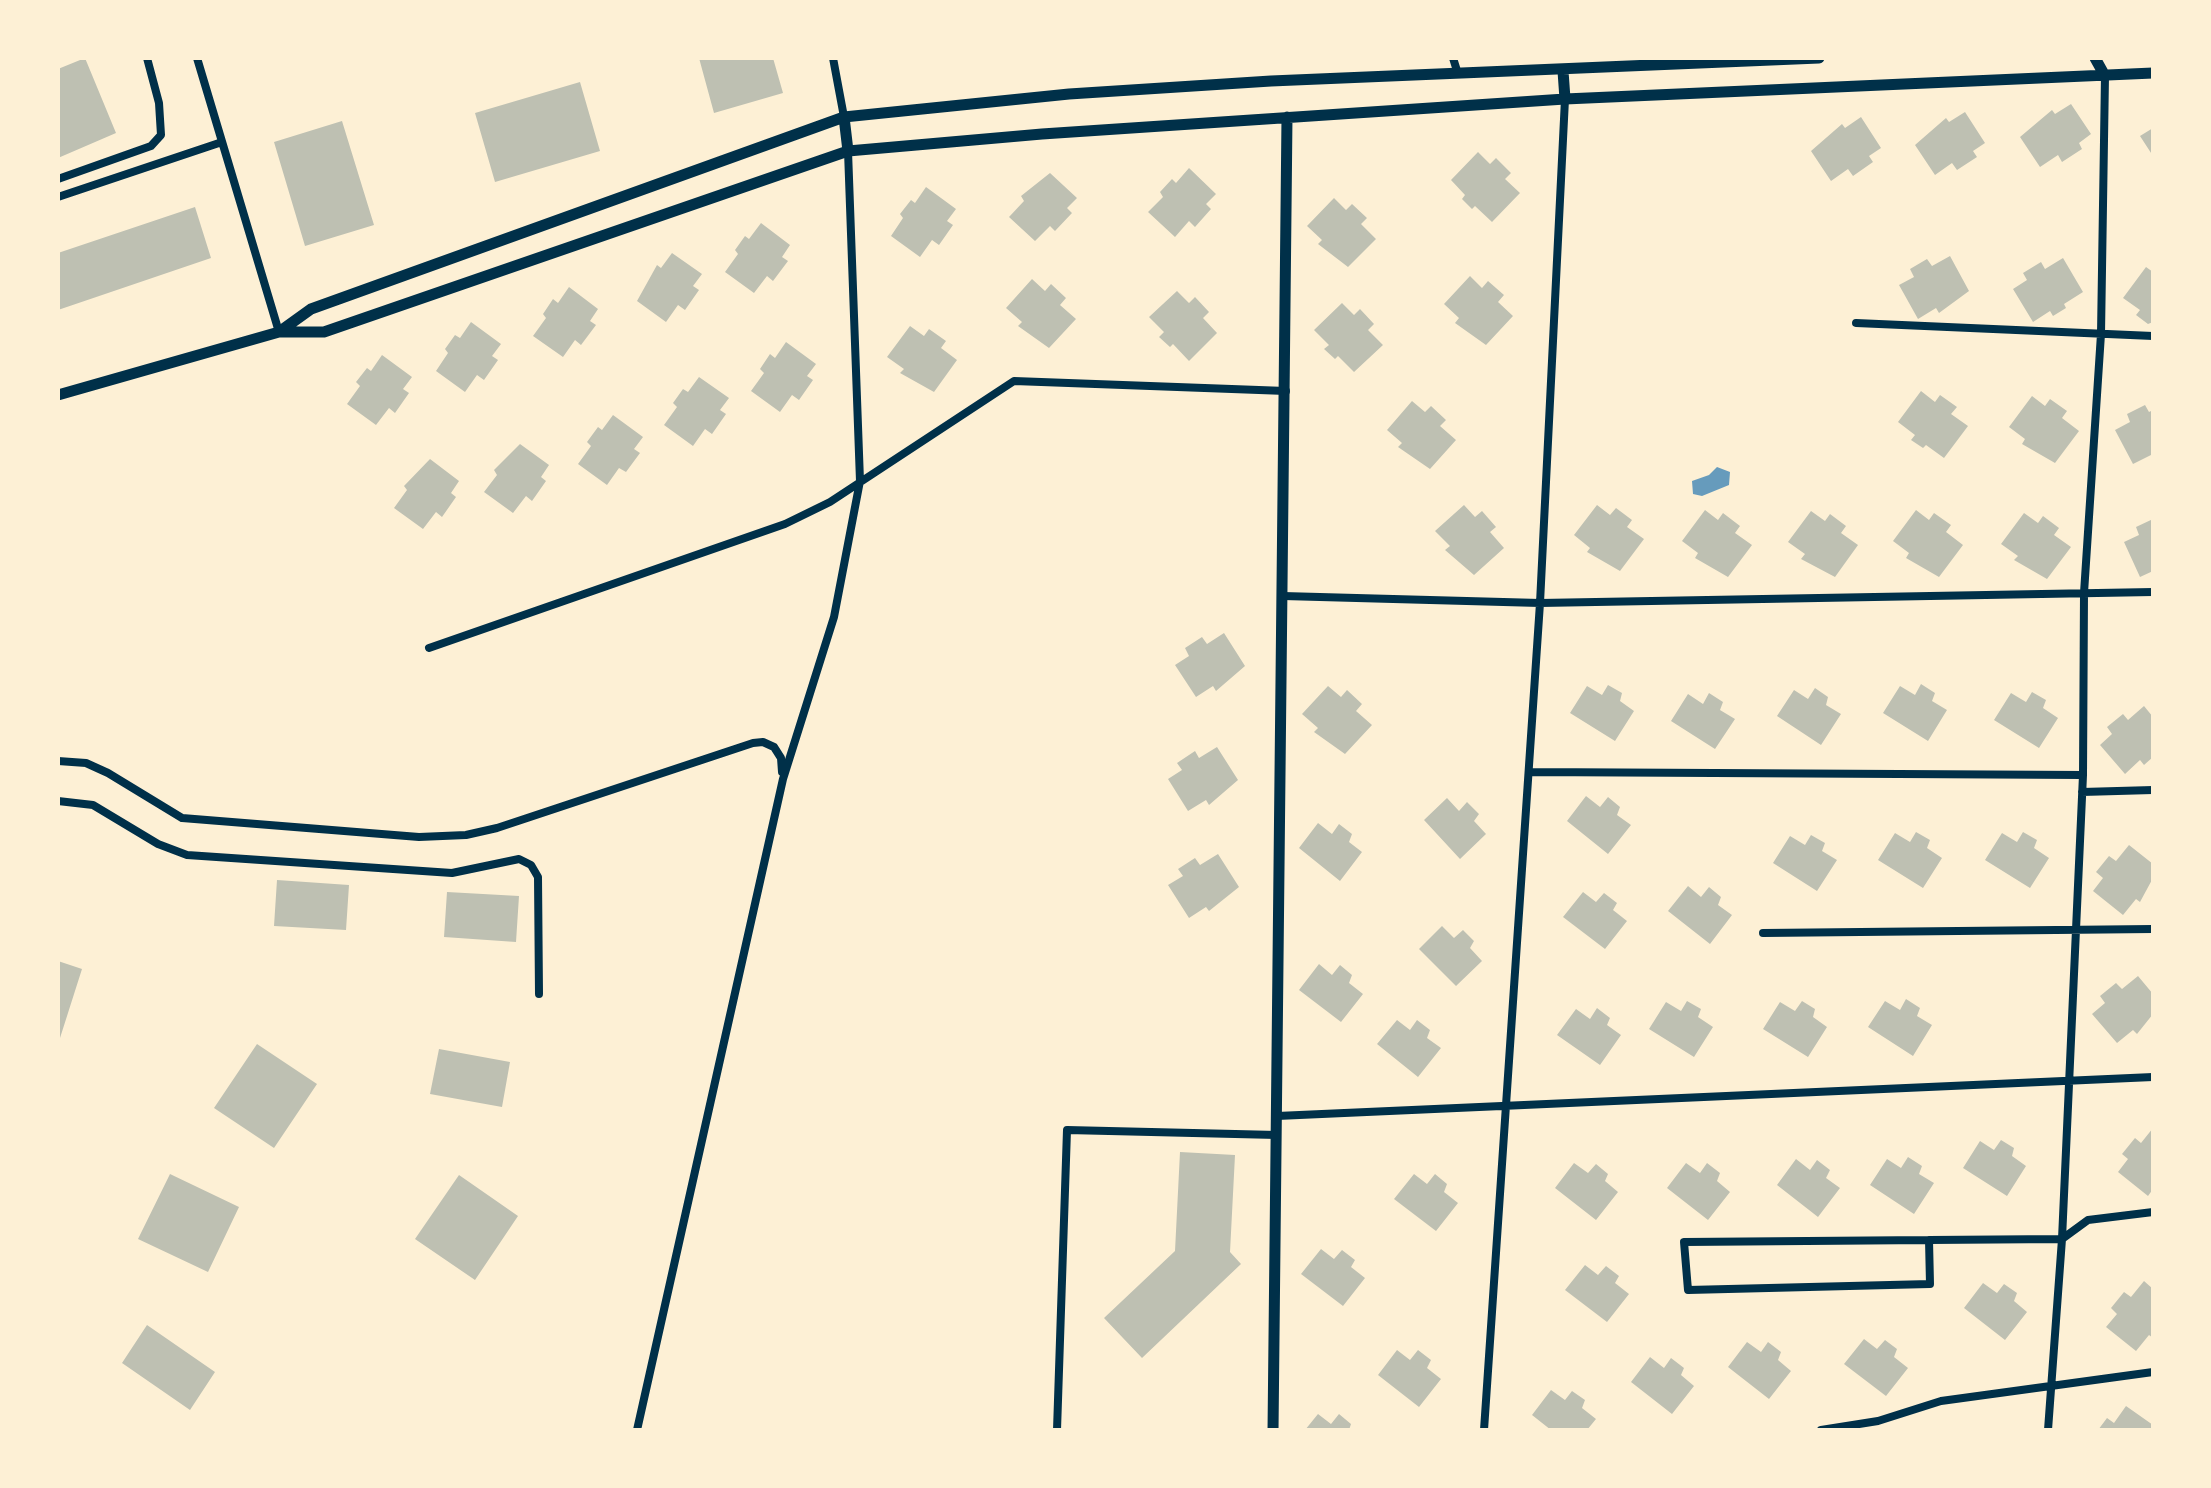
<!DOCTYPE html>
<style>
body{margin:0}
#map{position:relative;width:2211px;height:1488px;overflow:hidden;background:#fdf0d5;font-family:"PT Sans Narrow",sans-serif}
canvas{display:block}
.frame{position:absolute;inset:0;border:60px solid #fdf0d5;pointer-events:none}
</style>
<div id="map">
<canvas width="2211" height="1488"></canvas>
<div class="frame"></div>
</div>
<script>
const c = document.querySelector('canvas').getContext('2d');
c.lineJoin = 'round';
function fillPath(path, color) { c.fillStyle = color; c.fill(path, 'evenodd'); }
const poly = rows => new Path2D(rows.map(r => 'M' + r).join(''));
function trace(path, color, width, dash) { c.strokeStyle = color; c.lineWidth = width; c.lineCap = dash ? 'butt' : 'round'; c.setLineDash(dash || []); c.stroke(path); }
const water = poly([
 [1717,467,1730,472,1729,485,1702,496,1693,494,1692,481,1709,475]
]);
const building = poly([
 [85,58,116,133,58,158,58,69],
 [699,58,773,58,783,93,714,113],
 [580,82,600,151,495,182,475,113],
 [2071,104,2091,134,2079,143,2082,149,2062,162,2058,155,2040,167,2020,137,2052,110,2055,114],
 [1965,112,1985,143,1973,151,1977,157,1957,170,1952,163,1935,175,1915,145,1946,118,1949,122],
 [1861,117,1881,148,1869,156,1873,162,1853,176,1848,169,1831,181,1811,151,1842,124,1845,128],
 [342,121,374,225,305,246,274,142],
 [2153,128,2153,156,2140,136],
 [1478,152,1490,164,1496,158,1511,173,1505,179,1520,193,1492,222,1475,206,1472,209,1462,199,1465,195,1451,180],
 [1189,168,1216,194,1206,204,1211,209,1195,227,1189,221,1175,237,1148,212,1163,197,1160,192,1172,179,1176,183],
 [1050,173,1077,198,1067,208,1072,213,1055,231,1050,226,1035,241,1009,217,1024,201,1021,196],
 [926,187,956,209,947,221,953,225,939,245,932,240,920,257,891,236,903,218,900,214,911,200,915,203],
 [1334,198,1346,210,1352,204,1367,218,1361,224,1376,239,1348,267,1318,244,1322,240,1307,226],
 [195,207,211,258,58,310,58,253],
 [761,223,790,245,782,257,788,261,773,281,767,276,754,293,725,272,738,254,735,250,745,236,749,239],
 [672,253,702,274,693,286,699,290,685,310,678,305,666,322,637,301,657,265,661,268],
 [1950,256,1969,291,1939,313,1936,308,1918,319,1899,285,1914,277,1910,269,1927,259,1932,266],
 [2063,258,2083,292,2064,304,2066,308,2053,316,2050,311,2033,322,2013,289,2027,280,2023,273,2041,262,2045,269],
 [2146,267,2153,272,2153,322,2148,324,2136,315,2140,310,2123,298],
 [1470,276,1482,288,1488,281,1504,295,1498,302,1513,316,1486,345,1455,323,1459,318,1444,304],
 [1032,279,1045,291,1051,284,1066,298,1060,305,1076,319,1049,348,1018,326,1022,322,1006,308],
 [569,287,598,309,590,321,596,325,581,345,575,340,563,357,533,336,546,318,543,314,553,299,558,303],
 [1177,291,1189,303,1195,297,1209,312,1203,318,1217,333,1189,361,1173,344,1170,347,1159,337,1164,332,1149,317],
 [1342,303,1354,315,1360,309,1374,324,1368,330,1383,345,1354,372,1338,356,1335,359,1324,349,1329,345,1314,330],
 [471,322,501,344,492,356,498,360,484,380,477,375,465,392,436,371,448,353,445,349,455,335,460,338],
 [910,326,924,336,929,329,946,341,941,348,957,360,934,392,900,373,904,369,887,357],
 [786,342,816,364,807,376,813,380,799,400,792,395,780,412,751,391,764,373,760,369,770,354,775,358],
 [382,355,412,377,403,389,409,393,395,413,389,408,376,425,347,404,360,386,356,382,367,368,371,371],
 [699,377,729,398,720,410,726,414,712,434,705,429,693,446,664,425,677,407,673,403,683,389,688,392],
 [1921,391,1935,402,1940,395,1957,407,1951,414,1968,426,1944,458,1926,445,1923,448,1911,440,1915,435,1898,422],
 [2032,396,2045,406,2050,399,2067,411,2062,418,2079,431,2055,463,2022,444,2025,439,2009,427],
 [1412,401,1425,412,1431,406,1446,420,1440,426,1456,440,1430,469,1398,447,1402,443,1387,430],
 [2145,405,2149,412,2153,410,2153,454,2133,464,2115,430,2130,422,2127,414],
 [613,415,643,437,634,449,640,453,626,472,619,468,607,485,578,464,591,446,587,442,598,427,602,430],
 [520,444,549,465,541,477,546,481,532,501,526,496,513,513,484,492,497,475,494,470],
 [430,459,459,481,451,493,456,497,442,517,436,512,423,529,394,508,407,490,404,486],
 [1464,505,1475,517,1482,511,1496,527,1490,532,1504,548,1474,575,1445,550,1450,546,1435,531],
 [1597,505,1610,515,1616,508,1632,520,1627,527,1644,539,1620,571,1587,552,1590,548,1574,535],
 [1705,510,1718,520,1723,513,1740,526,1735,533,1752,545,1728,577,1695,558,1698,553,1682,541],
 [1916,510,1929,520,1934,513,1951,525,1946,532,1963,545,1939,577,1906,558,1909,553,1893,541],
 [1811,511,1825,521,1830,514,1846,526,1841,533,1858,545,1835,577,1801,559,1805,554,1788,542],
 [2024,513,2038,523,2043,516,2059,528,2054,535,2071,547,2047,579,2014,560,2018,556,2001,544],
 [2153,519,2153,571,2140,577,2124,542,2139,535,2136,527],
 [1224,633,1245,666,1216,691,1213,686,1196,697,1175,665,1189,656,1185,648,1202,637,1207,644],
 [1921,684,1935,693,1932,701,1947,710,1928,741,1883,713,1900,686,1915,695],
 [1608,685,1622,693,1620,701,1634,711,1615,741,1570,713,1587,686,1602,695],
 [1328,686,1341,697,1347,690,1362,704,1356,711,1372,725,1345,754,1314,732,1318,728,1302,714],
 [1815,688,1828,697,1826,705,1841,714,1821,745,1777,716,1794,690,1808,699],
 [2032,692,2046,700,2043,708,2058,718,2039,748,1994,720,2011,693,2026,702],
 [1709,693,1723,702,1720,710,1735,719,1715,749,1671,721,1688,694,1703,704],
 [2144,706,2153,717,2153,757,2144,765,2140,760,2125,774,2100,745,2112,734,2107,727,2123,714,2128,720],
 [1217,747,1238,780,1209,805,1206,800,1188,811,1168,779,1182,770,1177,763,1195,751,1199,758],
 [1586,796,1600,807,1608,797,1620,807,1617,815,1631,825,1608,854,1567,821],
 [1447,798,1459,811,1467,802,1479,814,1474,821,1486,834,1460,859,1424,820],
 [1318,823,1332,834,1339,824,1352,834,1349,842,1362,852,1340,881,1299,848],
 [1916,832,1930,840,1927,848,1942,858,1923,888,1878,860,1895,833,1910,842],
 [2023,832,2037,840,2034,848,2049,858,2030,888,1985,860,2002,833,2017,842],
 [1811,835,1825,843,1822,851,1837,860,1817,891,1773,863,1790,836,1805,845],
 [2129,845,2153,864,2153,878,2140,902,2136,899,2123,915,2093,891,2103,878,2096,872,2109,856,2116,861],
 [1218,854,1239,887,1209,911,1206,907,1189,918,1168,885,1183,876,1178,869,1195,858,1200,865],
 [277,880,349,885,346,930,274,926],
 [1688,886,1701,897,1709,887,1721,897,1718,905,1732,915,1710,944,1668,911],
 [447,892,519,896,516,942,444,937],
 [1583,892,1596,902,1604,893,1617,903,1613,910,1627,921,1605,949,1563,917],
 [1442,926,1454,938,1463,930,1474,941,1470,948,1482,961,1456,986,1419,949],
 [58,961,82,969,60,1038,58,1037],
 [1319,964,1332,975,1340,965,1352,975,1349,983,1363,994,1341,1022,1299,990],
 [2138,976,2153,994,2153,1014,2137,1034,2133,1030,2117,1043,2092,1014,2105,1003,2100,996,2116,983,2122,989],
 [1906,999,1920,1008,1917,1016,1932,1025,1913,1056,1868,1027,1885,1001,1900,1010],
 [1687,1001,1701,1009,1698,1017,1713,1027,1694,1057,1649,1029,1666,1002,1681,1011],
 [1802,1001,1815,1009,1813,1017,1827,1027,1808,1057,1763,1029,1780,1002,1795,1011],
 [1597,1008,1610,1018,1607,1025,1621,1035,1600,1065,1557,1035,1576,1009,1590,1019],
 [1397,1020,1410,1030,1417,1020,1430,1030,1427,1038,1441,1048,1418,1077,1377,1044],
 [257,1044,317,1084,274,1148,214,1108],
 [439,1049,510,1062,502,1107,430,1094],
 [2153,1128,2153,1189,2148,1196,2118,1172,2128,1159,2122,1154,2135,1138,2141,1143],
 [2001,1140,2014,1148,2012,1156,2026,1166,2007,1196,1963,1168,1980,1141,1994,1150],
 [1180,1152,1235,1155,1230,1252,1241,1264,1142,1358,1104,1318,1175,1251],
 [1908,1157,1922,1166,1919,1174,1934,1183,1914,1214,1870,1185,1887,1159,1901,1168],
 [1796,1159,1810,1170,1817,1160,1830,1170,1826,1178,1840,1188,1818,1217,1777,1185],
 [1574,1163,1588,1173,1596,1164,1608,1174,1605,1181,1618,1192,1596,1220,1555,1188],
 [1686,1163,1700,1173,1707,1163,1720,1173,1717,1181,1730,1192,1708,1220,1667,1188],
 [170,1174,239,1207,208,1272,138,1239],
 [1414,1174,1427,1184,1435,1174,1447,1184,1444,1192,1458,1203,1436,1231,1394,1199],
 [459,1175,518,1216,475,1280,415,1239],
 [1321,1249,1334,1259,1342,1250,1355,1260,1351,1267,1365,1278,1343,1306,1301,1274],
 [1585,1265,1598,1275,1606,1266,1619,1276,1615,1283,1629,1294,1607,1322,1565,1290],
 [2144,1281,2153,1289,2153,1338,2149,1335,2136,1351,2106,1327,2117,1314,2111,1308,2124,1292,2131,1297],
 [1983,1283,1997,1293,2004,1284,2017,1293,2014,1301,2027,1312,2005,1340,1964,1308],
 [147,1325,215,1372,190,1410,122,1363],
 [1864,1339,1877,1349,1885,1340,1897,1349,1894,1357,1908,1368,1886,1396,1844,1364],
 [1747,1342,1761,1352,1768,1342,1781,1352,1778,1360,1791,1371,1769,1399,1728,1367],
 [1397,1350,1410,1360,1418,1350,1431,1360,1427,1368,1441,1379,1419,1407,1378,1375],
 [1650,1357,1664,1368,1671,1358,1684,1368,1681,1375,1694,1386,1672,1414,1631,1382],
 [1551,1390,1565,1400,1572,1391,1585,1400,1582,1408,1596,1419,1587,1430,1551,1430,1532,1415],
 [2126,1406,2153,1425,2153,1430,2098,1430,2107,1418,2114,1423],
 [1318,1414,1331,1424,1339,1414,1351,1424,1349,1430,1305,1430]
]);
const minor = poly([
 [197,58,279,332],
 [833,58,844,117],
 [1453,58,1458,74],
 [58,179,151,146,161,135,159,103,147,58],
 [58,197,222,142],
 [1856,323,2153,336],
 [1283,596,1540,603,2153,592],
 [429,648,785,524,830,502,1014,381,1286,391],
 [58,761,86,763,108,773,182,818,419,837,466,835,497,828,753,743,763,742,774,747,781,758,782,772],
 [1529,772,2083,775],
 [2082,792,2153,790],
 [58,801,93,805,158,844,187,855,452,873,519,859,531,865,538,877,539,994],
 [1763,933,2153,929],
 [1277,1116,2153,1077],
 [1929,1240,1930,1284,1688,1290,1684,1242,1929,1240,2062,1239,2088,1220,2153,1212],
 [637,1430,783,779,834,617,860,481,848,151],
 [1057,1430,1067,1130,1277,1135],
 [1484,1430,1540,603,1565,99],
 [1821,1430,1878,1421,1941,1401,2153,1372],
 [2048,1430,2062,1239,2083,775,2084,593,2101,334,2105,76]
]);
const tertiary = poly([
 [2095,58,2105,76],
 [1563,71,1565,99],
 [844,117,848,151],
 [279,332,311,309,844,117,1069,94,1271,81,1819,58],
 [58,395,279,332,324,332,848,151,1042,134,1565,99,2153,73],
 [1273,1430,1287,117]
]);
fillPath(water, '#669bbc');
fillPath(building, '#bec0b2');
trace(minor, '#003049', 8);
trace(tertiary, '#003049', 11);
</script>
